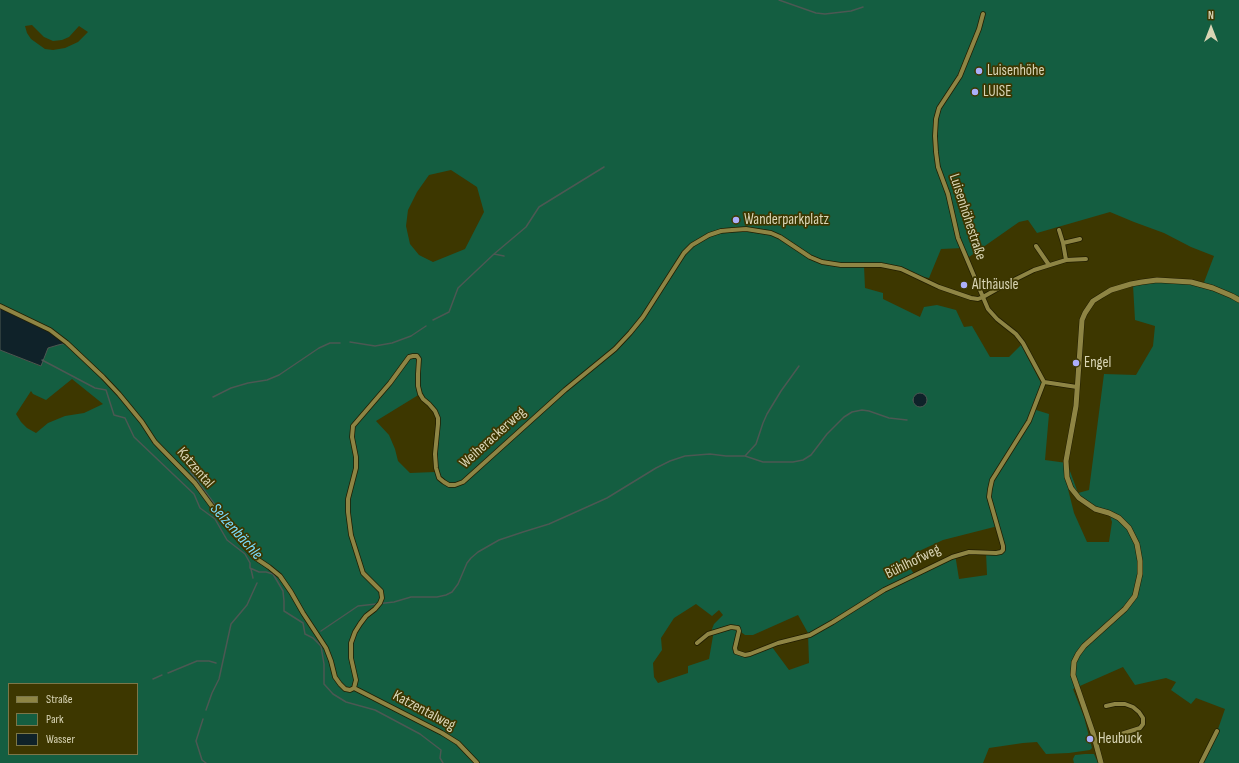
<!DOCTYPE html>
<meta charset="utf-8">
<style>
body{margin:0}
#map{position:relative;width:1239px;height:763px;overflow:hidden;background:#3d3700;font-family:"Sofia Sans Condensed",sans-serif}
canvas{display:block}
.legend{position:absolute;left:8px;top:683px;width:130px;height:72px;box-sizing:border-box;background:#3d3700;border:1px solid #7b7648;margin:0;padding:5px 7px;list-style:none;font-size:12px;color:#d9d5b5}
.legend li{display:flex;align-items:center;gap:8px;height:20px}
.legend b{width:20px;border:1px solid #7b7648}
.north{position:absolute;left:1191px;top:8px;width:40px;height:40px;-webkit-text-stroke:3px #3d3700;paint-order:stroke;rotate:0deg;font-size:11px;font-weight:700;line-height:16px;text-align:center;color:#d9d5b5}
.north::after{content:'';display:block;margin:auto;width:14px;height:18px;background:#d9d5b5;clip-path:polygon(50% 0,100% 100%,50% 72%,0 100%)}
</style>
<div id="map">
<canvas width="1239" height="763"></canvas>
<ul class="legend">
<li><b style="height:5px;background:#8e8544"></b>Straße</li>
<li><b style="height:11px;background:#145e41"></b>Park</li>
<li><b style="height:11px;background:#0f2229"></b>Wasser</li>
</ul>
<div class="north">N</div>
</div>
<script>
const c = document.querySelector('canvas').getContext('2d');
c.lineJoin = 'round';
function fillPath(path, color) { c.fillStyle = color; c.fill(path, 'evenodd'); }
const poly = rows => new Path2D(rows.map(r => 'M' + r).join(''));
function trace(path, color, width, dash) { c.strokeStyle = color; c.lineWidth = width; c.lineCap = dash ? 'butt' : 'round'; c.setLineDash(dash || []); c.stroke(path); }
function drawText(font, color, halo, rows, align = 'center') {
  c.font = font + ' "Sofia Sans Condensed",sans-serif'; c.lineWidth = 3.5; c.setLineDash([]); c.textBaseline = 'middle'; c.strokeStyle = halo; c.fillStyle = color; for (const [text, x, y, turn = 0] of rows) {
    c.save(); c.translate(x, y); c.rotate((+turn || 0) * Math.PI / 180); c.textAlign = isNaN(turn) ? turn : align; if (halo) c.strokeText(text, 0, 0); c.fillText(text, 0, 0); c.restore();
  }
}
const green = poly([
 [0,0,1239,0,1239,763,1201,763,1217,732,1225,709,1196,698,1191,704,1171,690,1176,682,1166,678,1135,685,1123,667,1073,689,1084,717,1092,748,1090,750,1069,753,1046,754,1037,742,1023,743,989,748,983,763,0,763,0,350,40,366,48,348,58,345,66,343,0,306],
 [32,25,44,37,53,41,62,40,69,37,79,26,88,32,78,42,65,48,53,50,45,49,31,39,27,33,25,26],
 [451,170,477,187,484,212,465,249,433,262,419,255,410,244,406,226,408,210,417,192,429,175],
 [1110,212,1134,222,1164,233,1191,247,1214,256,1203,285,1157,280,1133,285,1135,320,1155,326,1153,346,1136,375,1104,374,1089,490,1078,493,1067,463,1045,460,1049,414,1036,410,1041,383,1021,345,1009,357,990,357,972,326,964,327,956,310,937,305,924,307,920,317,883,299,883,293,865,288,864,266,891,267,914,275,929,278,941,249,963,248,969,257,1019,222,1028,220,1037,233],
 [72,379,103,404,84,413,65,416,48,423,36,433,27,428,21,422,16,414,31,391,33,394,46,400],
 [420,394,438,418,435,472,410,473,398,461,395,449,389,435,376,421],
 [1068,489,1095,509,1109,513,1112,522,1109,542,1087,542,1074,513],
 [998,526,1003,550,986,552,987,575,959,579,955,554,914,574,906,562,915,553,943,540],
 [696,604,712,616,719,610,723,615,714,624,712,629,713,636,709,659,688,666,688,673,658,683,654,677,653,663,662,650,661,638,674,618],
 [798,615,808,633,809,663,789,670,772,647,743,654,739,652,737,650,741,632,745,635,753,635],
 [9,684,137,684,137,754,9,754],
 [1085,754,1094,754,1098,763,1074,763,1073,759,1075,755]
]);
const water = poly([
 [0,306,50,330,67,343,58,345,48,348,41,366,0,350,0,306],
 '913 400a7 7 0 1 1 14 0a7 7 0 1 1-14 0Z'
]);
const stream = poly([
 [779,0,816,13,825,14,851,11,863,7],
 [494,254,504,256],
 [433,320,449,312,458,288,494,254,526,227,539,207,604,167],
 [350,342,375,346,392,343,411,336,426,326],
 [42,360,95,388,106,390,114,415,125,418,134,437,194,494,200,508,215,519,227,540,245,554,250,563,250,568,259,572,266,572,273,574,283,591,284,601,284,611,303,623,305,634,313,638,321,646,324,664,324,684,333,694,346,702,375,710,420,734,441,750,440,758,443,763],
 [213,397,231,388,248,383,267,380,279,375,319,348,330,343,340,343],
 [745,456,756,444,763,423,767,414,781,391,799,366],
 [190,471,230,525],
 [251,569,253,578],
 [321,631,358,606,394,602,411,597,437,597,446,595,452,592,458,584,467,563,471,558,478,552,499,540,523,532,549,524,607,498,656,468,670,461,685,456,710,454,726,456,745,456,763,462,793,462,803,460,811,455,827,434,844,417,852,412,862,410,869,411,889,418,907,420],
 [168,673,197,661,209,661,216,663],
 [153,679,162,675],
 [206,710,212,693,219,679,231,624,247,605,257,583],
 [203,719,196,741,202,760,206,763]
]);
const minor = poly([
 [983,14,979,29,960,76,939,108,936,119,935,136,936,152,938,167,948,194,958,238,988,309,997,319,1016,334,1023,343,1044,382,1077,387],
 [1059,230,1063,243,1066,260],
 [1063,243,1080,239],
 [1036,246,1049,265],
 [0,306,50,330,67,343,103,377,119,394,142,422,155,442,195,483,225,524,254,557,269,567,280,576,291,592,303,613,326,648,331,661,335,677,340,684,345,689,350,690,354,688],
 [697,643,708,634,731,627,738,628,739,631,735,648,736,652,745,655,750,654,778,643,810,635,833,622,884,590,952,557,969,552,996,553,1001,552,1003,550,1003,546,989,497,990,489,992,480,1029,421,1044,382],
 [354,688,356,680,351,658,351,643,355,632,360,624,366,616,375,609,380,603,382,598,381,591,363,573,351,535,348,512,348,499,356,468,356,457,352,437,353,426,390,383,409,357,413,356,417,356,419,359,418,374,418,386,420,394,423,399,429,404,435,411,438,418,438,424,435,454,436,468,439,478,444,482,449,485,455,485,463,482,565,390,615,349,630,333,643,317,684,253,692,245,709,235,721,231,732,230,746,229,771,233,780,237,810,257,822,262,841,265,881,265,901,269,939,287,971,298,978,299,983,297,1006,284,1034,270,1066,260,1086,259],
 [354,688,442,733,458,743,477,763],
 [1096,742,1140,728,1143,724,1143,718,1139,712,1133,707,1125,704,1115,704,1106,706],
 [1201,763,1217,731]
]);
const tertiary = poly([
 [1101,763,1093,733,1073,675,1074,662,1078,654,1084,646,1125,609,1135,596,1140,574,1140,561,1137,544,1129,528,1119,518,1109,513,1095,509,1079,498,1071,488,1067,477,1066,461,1076,406,1082,320,1085,313,1093,301,1101,296,1111,290,1131,284,1142,282,1157,280,1191,282,1213,288,1232,296,1239,300]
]);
const markers = [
 [979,71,4,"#acaffb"],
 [975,92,4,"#acaffb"],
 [736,220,4,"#acaffb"],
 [964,285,4,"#acaffb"],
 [1076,363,4,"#acaffb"],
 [1090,739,4,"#acaffb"]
];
const poiNames = [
 ["Luisenhöhe",987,71],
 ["LUISE",983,92],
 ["Wanderparkplatz",744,220],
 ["Althäusle",972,285],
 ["Engel",1084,363],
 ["Heubuck",1098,739]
];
const streetNames = [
 ["Luisenhöhestraße",967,217,72],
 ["Weiherackerweg",493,438,-42],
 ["Katzental",195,468,49],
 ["Bühlhofweg",913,562,-26],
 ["Katzentalweg",424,711,28]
];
const waterNames = [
 ["Selzenbächle",236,532,48]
];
fillPath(green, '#145e41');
fillPath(water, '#0f2229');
trace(water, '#4c5853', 1);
trace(stream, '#4c5853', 1.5);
trace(minor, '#221e00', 5.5);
trace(tertiary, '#221e00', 6);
trace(minor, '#8e8544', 4);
trace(tertiary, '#8e8544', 5);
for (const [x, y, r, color] of markers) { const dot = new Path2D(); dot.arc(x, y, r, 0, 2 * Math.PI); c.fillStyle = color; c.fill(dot); trace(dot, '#3d3700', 1.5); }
drawText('15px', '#d9d5b5', '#3d3700', poiNames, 'left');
drawText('15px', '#d9d5b5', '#3d3700', streetNames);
drawText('italic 16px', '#7adbfc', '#3d3700', waterNames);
</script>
